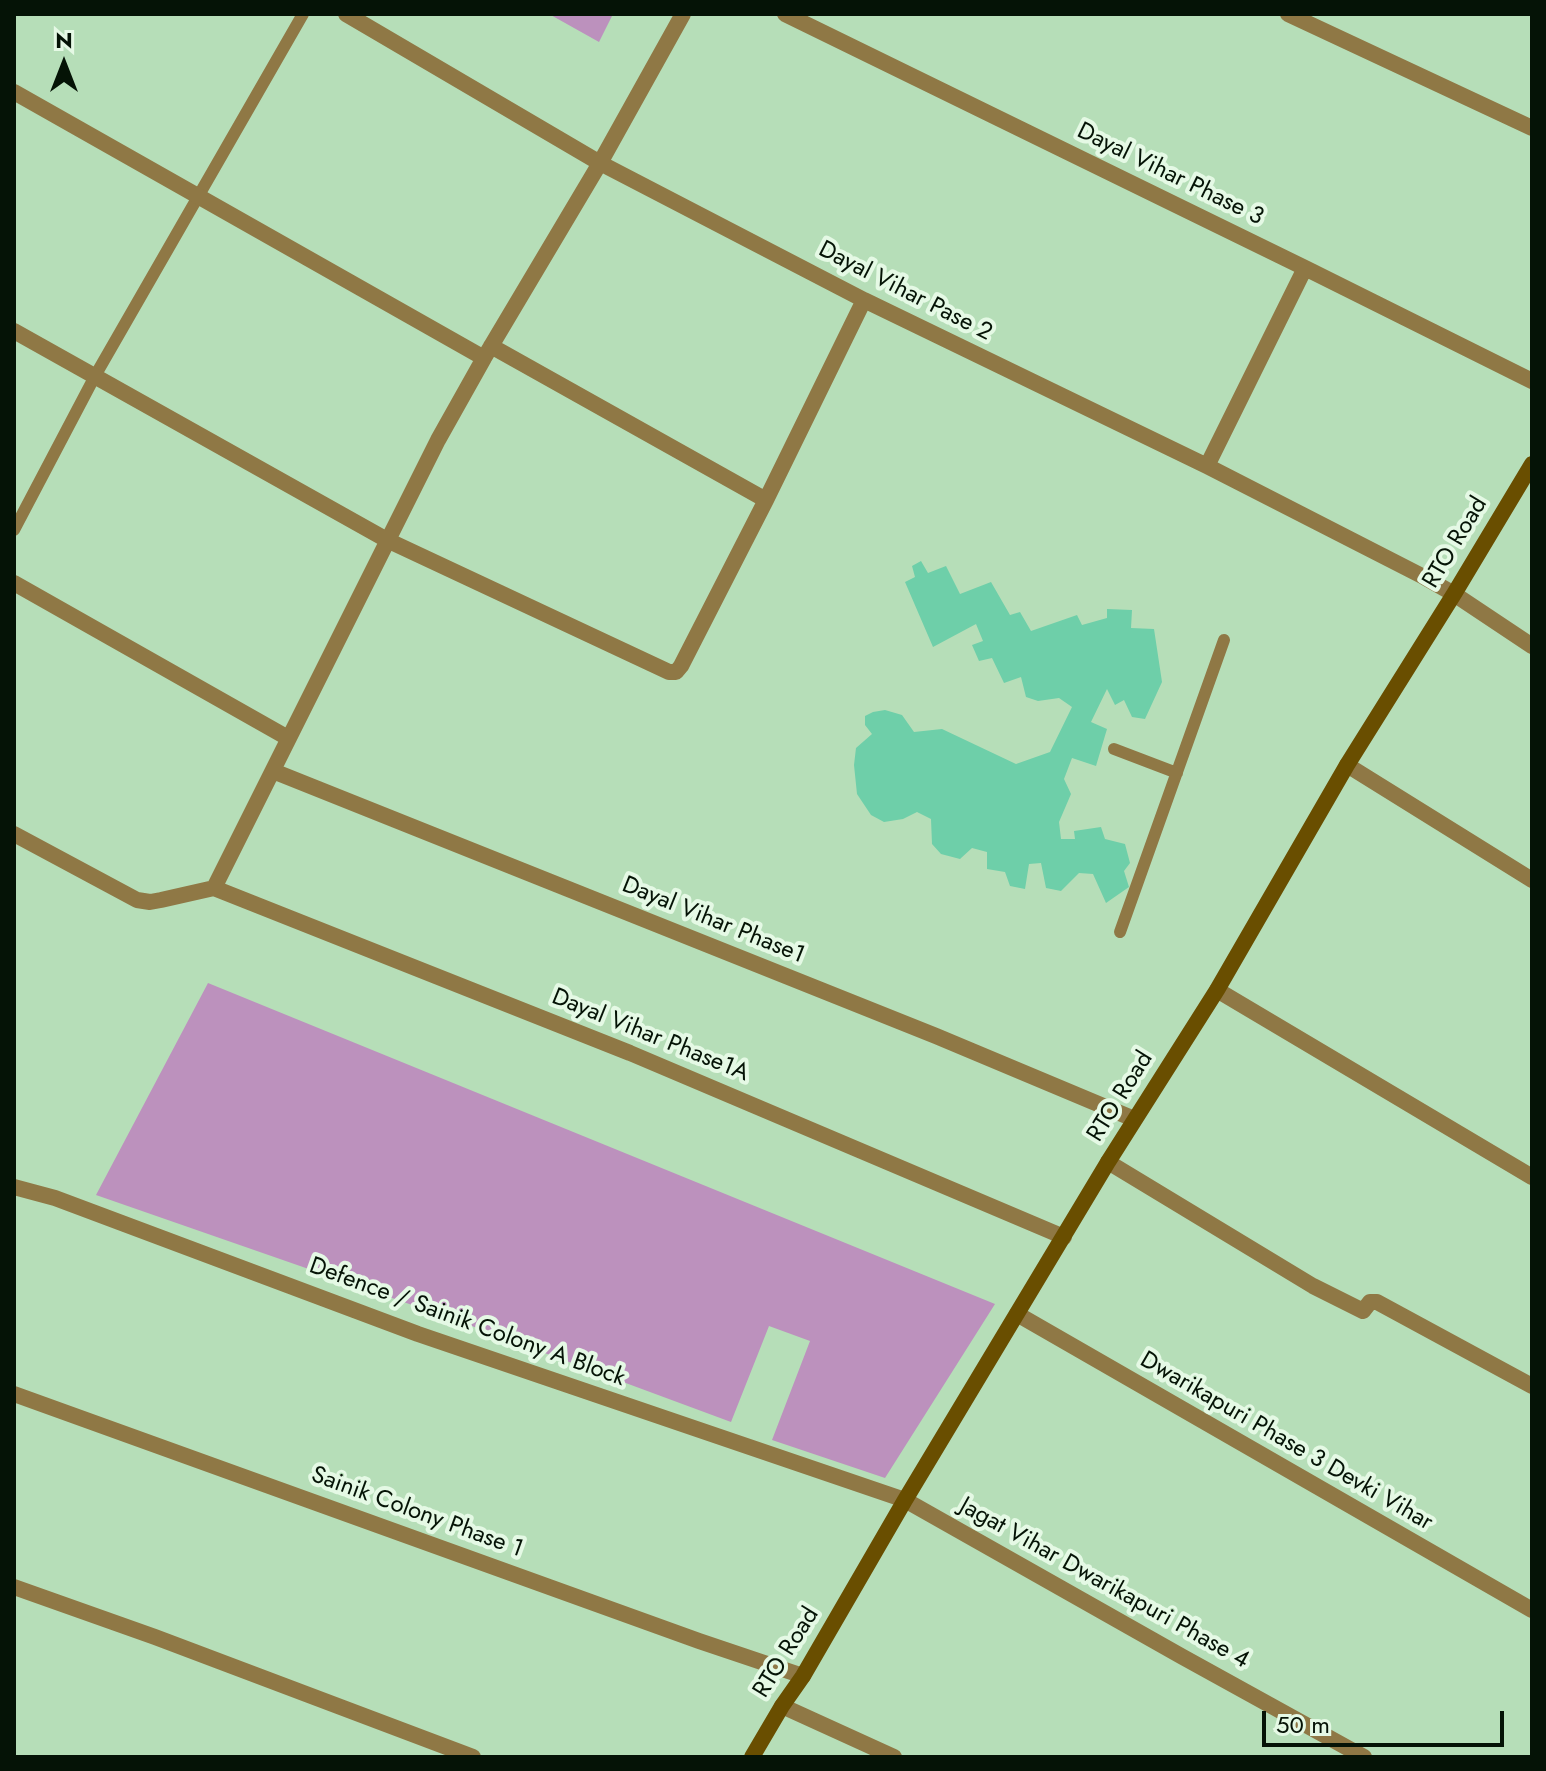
<!DOCTYPE html>
<style>
body{margin:0}
#map{position:relative;width:1546px;height:1771px;overflow:hidden;background:#b6deb8;font-family:Jost,sans-serif}
canvas{display:block}
.frame{position:absolute;inset:0;border:16px solid #051306;pointer-events:none}
.north{position:absolute;left:24px;top:24px;width:80px;height:80px;-webkit-text-stroke:6px #e5f9e5;paint-order:stroke;rotate:0deg;font-size:22px;font-weight:700;line-height:32px;text-align:center;color:#051306}
.north::after{content:'';display:block;margin:auto;width:28px;height:36px;background:#051306;clip-path:polygon(50% 0,100% 100%,50% 72%,0 100%)}
.scale{position:absolute;left:1262px;top:1711px;width:242px;height:36px;box-sizing:border-box;border:4px solid #051306;border-top:0;padding-left:10px;font-size:24px;line-height:28px;white-space:nowrap;color:#051306;-webkit-text-stroke:6px #e5f9e5;paint-order:stroke}
</style>
<div id="map">
<canvas width="1546" height="1771"></canvas>
<div class="frame"></div>
<div class="north">N</div>
<div class="scale">50 m</div>
</div>
<script>
const c = document.querySelector('canvas').getContext('2d');
c.lineJoin = 'round';
function fillPath(path, color) { c.fillStyle = color; c.fill(path, 'evenodd'); }
const poly = rows => new Path2D(rows.map(r => 'M' + r).join(''));
function trace(path, color, width, dash) { c.strokeStyle = color; c.lineWidth = width; c.lineCap = dash ? 'butt' : 'round'; c.setLineDash(dash || []); c.stroke(path); }
function drawText(font, color, halo, rows, align = 'center') {
  c.font = font + ' Jost,sans-serif'; c.lineWidth = 8; c.setLineDash([]); c.textBaseline = 'middle'; c.strokeStyle = halo; c.fillStyle = color; for (const [text, x, y, turn = 0] of rows) {
    c.save(); c.translate(x, y); c.rotate((+turn || 0) * Math.PI / 180); c.textAlign = isNaN(turn) ? turn : align; if (halo) c.strokeText(text, 0, 0); c.fillText(text, 0, 0); c.restore();
  }
}
const green = poly([
 [549,14,613,14,599,42],
 [208,983,995,1304,885,1478,772,1440,810,1341,769,1326,731,1422,461,1322,96,1195]
]);
const building = poly([
 [921,561,928,573,946,566,960,594,991,582,1010,615,1020,612,1031,631,1077,615,1082,625,1107,618,1107,609,1132,610,1131,628,1154,629,1162,682,1145,719,1132,717,1124,700,1115,705,1107,689,1091,722,1107,729,1096,766,1072,758,1064,779,1071,794,1059,822,1061,839,1075,839,1074,831,1101,827,1105,839,1125,844,1130,863,1124,871,1129,887,1106,903,1093,874,1079,873,1061,891,1046,888,1041,863,1029,864,1025,889,1010,886,1005,872,987,869,987,852,972,848,960,859,941,854,932,844,931,819,917,812,903,819,884,822,871,815,857,794,854,765,856,748,872,734,865,725,865,716,873,712,885,710,902,715,914,732,942,729,1016,764,1050,752,1072,707,1059,698,1038,701,1026,697,1021,677,1004,683,992,658,979,661,972,645,983,641,976,624,933,647,905,582,915,577,912,566]
]);
const lane = poly([
 [14,530,95,376,303,14],
 [1114,749,1177,773],
 [1120,932,1224,640]
]);
const street = poly([
 [346,14,600,163,864,300,1207,466,1424,577,1454,594,1532,646],
 [785,14,1305,268,1532,381],
 [1288,14,1532,128],
 [14,92,484,358],
 [14,331,387,540,669,672,676,672,681,666,766,500,864,300],
 [491,346,766,500],
 [1207,466,1305,268],
 [14,583,288,738],
 [1347,765,1532,880],
 [273,771,936,1036,1134,1119],
 [14,834,137,900,150,902,161,900,214,888,438,440,484,358,600,163,683,14],
 [214,888,630,1053,1064,1237],
 [1217,990,1532,1177],
 [1108,1162,1313,1286,1363,1311,1370,1302,1377,1302,1532,1386],
 [14,1187,55,1198,418,1334,905,1500,1181,1656,1364,1757],
 [1017,1314,1532,1610],
 [14,1394,699,1641,803,1676],
 [14,1587,155,1637,473,1757],
 [782,1706,894,1757]
]);
const secondary = poly([
 [752,1757,782,1706,803,1676,905,1500,1108,1162,1217,990,1347,765,1454,594,1532,464]
]);
const streetNames = [
 ["Dayal Vihar Phase 3",1170,175,26],
 ["Dayal Vihar Pase 2",905,292,27],
 ["RTO Road",1456,543,-59],
 ["Dayal Vihar Phase1",713,921,22],
 ["Dayal Vihar Phase1A",650,1036,22],
 ["RTO Road",1121,1097,-58],
 ["Defence / Sainik Colony A Block",467,1323,20],
 ["Dwarikapuri Phase 3 Devki Vihar",1286,1442,30],
 ["Sainik Colony Phase 1",417,1513,20],
 ["Jagat Vihar Dwarikapuri Phase 4",1104,1584,29],
 ["RTO Road",787,1653,-58]
];
fillPath(green, '#bc91bd');
fillPath(building, '#6ecfa9');
trace(lane, '#8f7845', 12);
trace(street, '#8f7845', 16);
trace(secondary, '#694e00', 16);
drawText('24px', '#051306', '#e5f9e5', streetNames);
</script>
